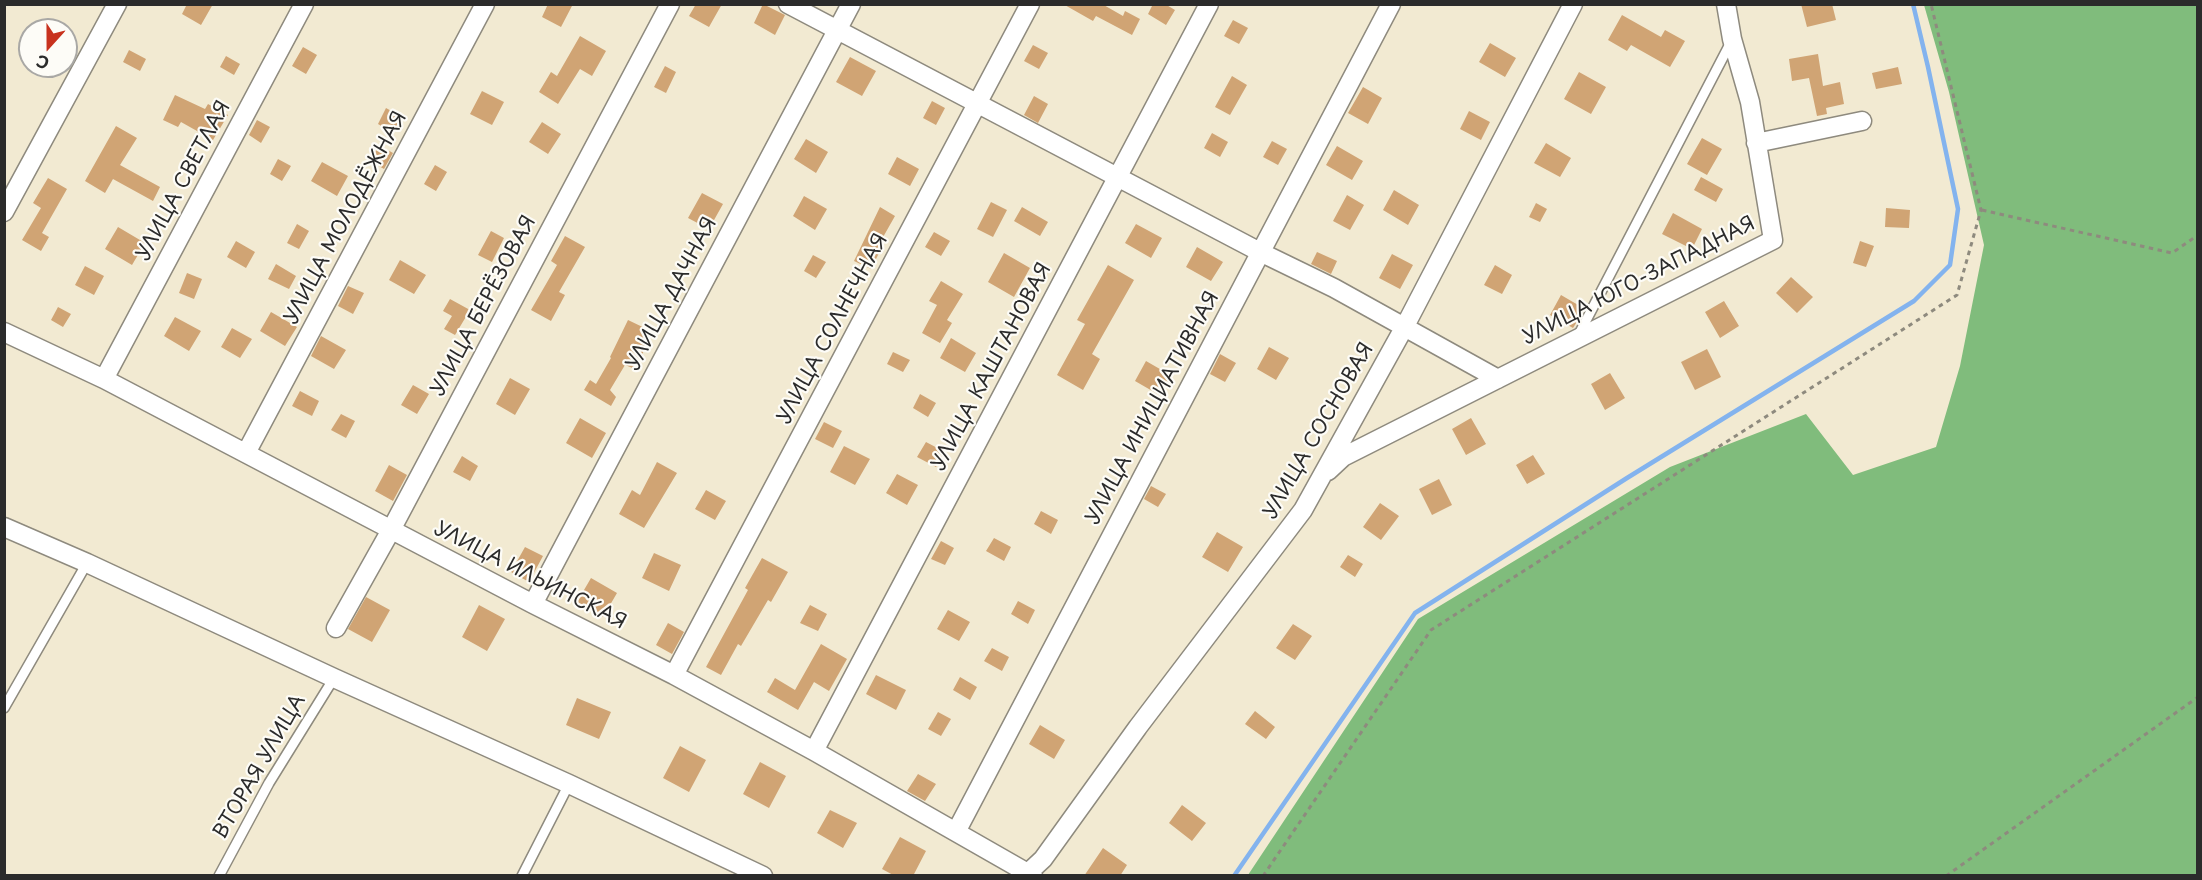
<!DOCTYPE html>
<meta charset="utf-8">
<style>
body{margin:0}
#map{position:relative;width:2202px;height:880px;overflow:hidden;background:#f2ead2;font-family:"Playpen Sans",sans-serif}
canvas{display:block}
.frame{position:absolute;inset:0;border:6px solid #2b2b2b;pointer-events:none}
.north{position:absolute;left:18px;top:18px;width:60px;height:60px;box-sizing:border-box;background:#fdfcf7;border:2px solid #a9a8a5;border-radius:50%;rotate:201deg;font-size:16px;font-weight:700;line-height:24px;text-align:center;color:#2b2b2b}
.north::after{content:'';display:block;margin:auto;width:21px;height:27px;background:#c8321e;clip-path:polygon(50% 0,100% 100%,50% 72%,0 100%)}
</style>
<div id="map">
<canvas width="2202" height="880"></canvas>
<div class="frame"></div>
<div class="north">С</div>
</div>
<script>
const c = document.querySelector('canvas').getContext('2d');
c.lineJoin = 'round';
function fillPath(path, color) { c.fillStyle = color; c.fill(path, 'evenodd'); }
const poly = rows => new Path2D(rows.map(r => 'M' + r).join(''));
function trace(path, color, width, dash) { c.strokeStyle = color; c.lineWidth = width; c.lineCap = dash ? 'butt' : 'round'; c.setLineDash(dash || []); c.stroke(path); }
function drawText(font, color, halo, rows, align = 'center') {
  c.font = font + ' "Playpen Sans",sans-serif'; c.lineWidth = 4.5; c.setLineDash([]); c.textBaseline = 'middle'; c.strokeStyle = halo; c.fillStyle = color; for (const [text, x, y, turn = 0] of rows) {
    c.save(); c.translate(x, y); c.rotate((+turn || 0) * Math.PI / 180); c.textAlign = isNaN(turn) ? turn : align; if (halo) c.strokeText(text, 0, 0); c.fillText(text, 0, 0); c.restore();
  }
}
const forest = poly([
 [1924,5,2197,5,2197,875,1248,875,1418,619,1670,467,1806,414,1853,475,1936,447,1960,366,1984,245,1949,92]
]);
const stream = poly([
 [1234,876,1415,613,1627,478,1914,301,1950,265,1958,209,1928,67,1913,4]
]);
const building = poly([
 [187,4,213,4,201,25,182,14],
 [548,4,573,4,561,27,542,17],
 [696,4,722,4,709,27,689,16],
 [763,4,785,15,775,35,754,23],
 [1063,4,1102,4,1123,16,1125,11,1140,19,1132,35,1096,16,1093,21],
 [1153,4,1165,4,1175,10,1166,25,1148,14],
 [1801,4,1832,4,1836,20,1807,27],
 [1622,15,1661,37,1665,30,1685,41,1670,67,1631,45,1627,51,1608,40],
 [1233,20,1248,28,1239,44,1224,36],
 [580,36,606,51,592,76,580,69,558,104,539,92,551,72,557,76],
 [1490,43,1516,58,1505,77,1479,62],
 [1033,45,1048,53,1039,69,1024,61],
 [303,47,317,55,306,74,292,66],
 [129,50,146,59,140,71,123,62],
 [1818,54,1823,86,1840,82,1844,104,1826,108,1827,114,1817,116,1809,78,1792,81,1789,59],
 [226,56,240,64,234,75,220,67],
 [850,57,876,71,862,96,836,82],
 [665,66,676,72,666,93,654,87],
 [1898,67,1902,84,1876,89,1872,73],
 [1579,72,1606,87,1591,114,1564,99],
 [1232,76,1247,85,1230,115,1215,107],
 [1363,87,1382,98,1368,124,1348,113],
 [482,91,504,102,492,125,470,114],
 [175,95,205,109,208,104,228,115,213,140,181,122,178,127,163,120],
 [1034,96,1048,104,1038,123,1024,115],
 [932,101,945,108,936,125,923,118],
 [386,108,402,117,393,133,378,124],
 [1469,111,1490,122,1481,140,1460,129],
 [257,120,270,127,261,143,249,135],
 [542,122,561,134,548,154,529,142],
 [116,126,137,138,120,165,160,187,153,201,113,179,105,193,85,181],
 [1212,133,1228,142,1220,157,1204,148],
 [1702,138,1722,149,1707,175,1687,164],
 [806,139,828,152,816,173,794,159],
 [1272,141,1287,149,1278,165,1263,157],
 [1546,143,1571,158,1560,177,1534,163],
 [379,145,393,153,384,169,370,161],
 [1337,146,1363,161,1352,180,1326,165],
 [897,157,919,169,910,186,888,174],
 [278,159,291,166,282,181,270,174],
 [322,162,348,176,337,196,311,181],
 [435,165,447,172,436,191,424,184],
 [1701,177,1723,189,1716,202,1694,190],
 [48,178,67,189,42,233,49,237,41,251,22,240,41,208,33,203],
 [1394,190,1419,205,1408,225,1383,210],
 [702,193,723,204,709,229,688,218],
 [1347,195,1364,205,1350,230,1333,221],
 [804,196,827,209,815,230,793,216],
 [991,202,1007,210,993,237,977,229],
 [1536,203,1547,209,1540,222,1529,217],
 [880,207,895,216,878,246,882,247,871,269,854,261],
 [1022,207,1048,222,1040,236,1014,221],
 [1886,208,1910,210,1909,228,1885,227],
 [1673,213,1702,229,1692,249,1662,234],
 [297,224,309,231,299,249,287,243],
 [1136,224,1162,238,1151,258,1125,243],
 [118,227,145,243,132,265,105,249],
 [491,231,504,238,492,262,478,255],
 [934,232,950,241,941,256,925,247],
 [565,236,585,247,559,292,565,295,551,321,531,310,557,265,551,261],
 [236,241,255,252,246,268,227,257],
 [1860,241,1874,246,1866,267,1853,263],
 [1197,247,1223,262,1211,281,1186,267],
 [1317,252,1337,261,1331,274,1311,264],
 [1004,253,1030,268,1014,297,988,282],
 [1392,254,1413,265,1400,289,1379,278],
 [813,255,826,262,816,278,804,271],
 [400,260,426,275,414,294,389,280],
 [276,264,296,276,289,289,268,279],
 [1108,265,1134,280,1092,354,1100,359,1083,390,1057,375,1085,324,1077,320],
 [1495,265,1512,275,1502,294,1484,285],
 [85,266,104,276,94,295,75,285],
 [187,273,202,279,194,299,179,293],
 [1791,277,1813,297,1797,313,1776,293],
 [941,281,963,294,947,320,952,323,940,343,922,333,937,305,929,301],
 [348,286,364,293,353,314,338,306],
 [1561,295,1585,309,1573,328,1550,315],
 [450,299,470,310,455,335,444,329,452,316,443,311],
 [1724,301,1739,326,1720,338,1705,312],
 [58,307,71,314,63,327,51,320],
 [271,312,297,327,285,346,260,331],
 [175,317,201,331,189,351,164,336],
 [628,320,653,332,635,369,625,365,610,390,616,397,611,406,584,390,590,380,596,384,611,358,610,357],
 [232,328,252,339,240,358,221,347],
 [321,336,346,350,334,369,311,356],
 [951,338,976,353,965,372,940,358],
 [1269,347,1289,358,1276,380,1257,369],
 [1707,349,1721,377,1695,390,1681,362],
 [893,352,910,360,903,372,887,364],
 [1220,354,1236,363,1225,382,1210,374],
 [1146,361,1172,376,1161,396,1135,381],
 [1610,373,1625,398,1605,410,1591,384],
 [510,378,530,389,515,415,496,404],
 [413,385,429,394,417,414,401,405],
 [300,391,319,401,312,416,292,406],
 [920,394,936,403,928,417,913,408],
 [341,414,355,421,346,438,331,430],
 [580,418,606,433,592,458,566,443],
 [1471,418,1486,444,1466,455,1452,429],
 [824,422,842,431,833,448,815,439],
 [926,442,945,452,936,467,917,457],
 [844,446,870,459,855,485,830,472],
 [1533,455,1545,474,1527,484,1516,465],
 [462,456,478,466,470,481,453,472],
 [657,462,677,473,644,528,619,514,632,490,640,495],
 [389,465,407,475,393,501,375,491],
 [897,474,918,485,907,505,886,493],
 [1439,479,1452,505,1432,515,1419,489],
 [1151,486,1166,494,1158,507,1144,499],
 [706,490,726,501,715,520,695,509],
 [1380,503,1399,516,1381,540,1363,527],
 [1041,511,1058,520,1051,534,1034,524],
 [1217,532,1243,547,1228,572,1202,557],
 [994,538,1011,547,1004,561,986,551],
 [941,541,954,548,945,565,931,559],
 [525,547,543,556,529,582,511,572],
 [654,553,681,565,669,591,642,578],
 [1348,555,1363,564,1355,577,1340,567],
 [762,558,788,572,771,602,768,600,741,646,738,644,721,675,706,667,748,590,745,588],
 [591,578,617,593,603,617,577,602],
 [366,597,390,610,372,642,348,629],
 [1018,601,1035,610,1028,624,1011,614],
 [479,605,505,619,487,651,462,637],
 [810,605,827,614,818,631,800,623],
 [948,610,970,622,959,641,937,629],
 [668,623,684,632,672,654,656,645],
 [1293,624,1312,636,1295,660,1276,648],
 [821,644,847,659,829,691,814,682,798,710,767,692,775,678,795,690],
 [992,648,1009,657,1002,671,984,661],
 [876,675,906,690,896,710,866,694],
 [960,677,977,687,970,700,953,690],
 [577,698,611,712,599,739,566,725],
 [1255,711,1275,727,1266,739,1245,724],
 [938,712,951,719,941,736,928,729],
 [1040,725,1065,740,1054,759,1029,744],
 [680,746,706,760,689,792,663,778],
 [760,762,786,776,769,808,743,794],
 [918,774,936,784,925,801,907,791],
 [1182,805,1206,823,1192,841,1169,823],
 [830,810,857,823,843,848,817,833],
 [900,837,926,851,913,876,895,876,882,869],
 [1103,848,1127,865,1120,876,1084,876]
]);
const path = poly([
 [1982,210,2172,253,2198,235],
 [1263,876,1431,630,1957,295,1981,210,1931,4],
 [1946,876,2198,697]
]);
const lane = poly([
 [1578,336,1732,40],
 [4,708,87,563],
 [219,876,269,783,334,678],
 [522,876,569,784]
]);
const street = poly([
 [788,4,1260,252,1334,288,1498,379],
 [1756,143,1862,121],
 [4,212,117,4],
 [4,332,104,379,533,604,674,675,814,751,1033,876],
 [104,379,304,4],
 [246,453,485,4],
 [1328,471,1343,457,1773,240,1750,102,1732,39,1726,4],
 [4,527,87,563,334,678,569,784,763,876],
 [533,604,851,4],
 [336,628,391,530,670,4],
 [674,675,1030,4],
 [814,751,1209,4],
 [956,832,1391,4],
 [1028,873,1043,859,1138,727,1303,510,1405,326,1573,4]
]);
const streetNames = [
 ["УЛИЦА СВЕТЛАЯ",184,181,-62],
 ["УЛИЦА МОЛОДЁЖНАЯ",346,218,-62],
 ["УЛИЦА ЮГО-ЗАПАДНАЯ",1639,281,-27],
 ["УЛИЦА ДАЧНАЯ",672,294,-62],
 ["УЛИЦА БЕРЁЗОВАЯ",484,306,-62],
 ["УЛИЦА СОЛНЕЧНАЯ",833,329,-62],
 ["УЛИЦА КАШТАНОВАЯ",992,367,-62],
 ["УЛИЦА ИНИЦИАТИВНАЯ",1153,408,-62],
 ["УЛИЦА СОСНОВАЯ",1319,431,-60],
 ["УЛИЦА ИЛЬИНСКАЯ",530,576,27],
 ["ВТОРАЯ УЛИЦА",260,767,-60]
];
fillPath(forest, '#80bc7c');
trace(stream, '#83b3ee', 4.5);
fillPath(building, '#d0a474');
trace(lane, '#8e8a7e', 12);
trace(street, '#8e8a7e', 21);
trace(path, '#8e8a7e', 3, [4.5, 4.5]);
trace(lane, '#fff', 9);
trace(street, '#fff', 18);
drawText('20px', '#2b2b2b', '#fdfcf7', streetNames);
</script>
